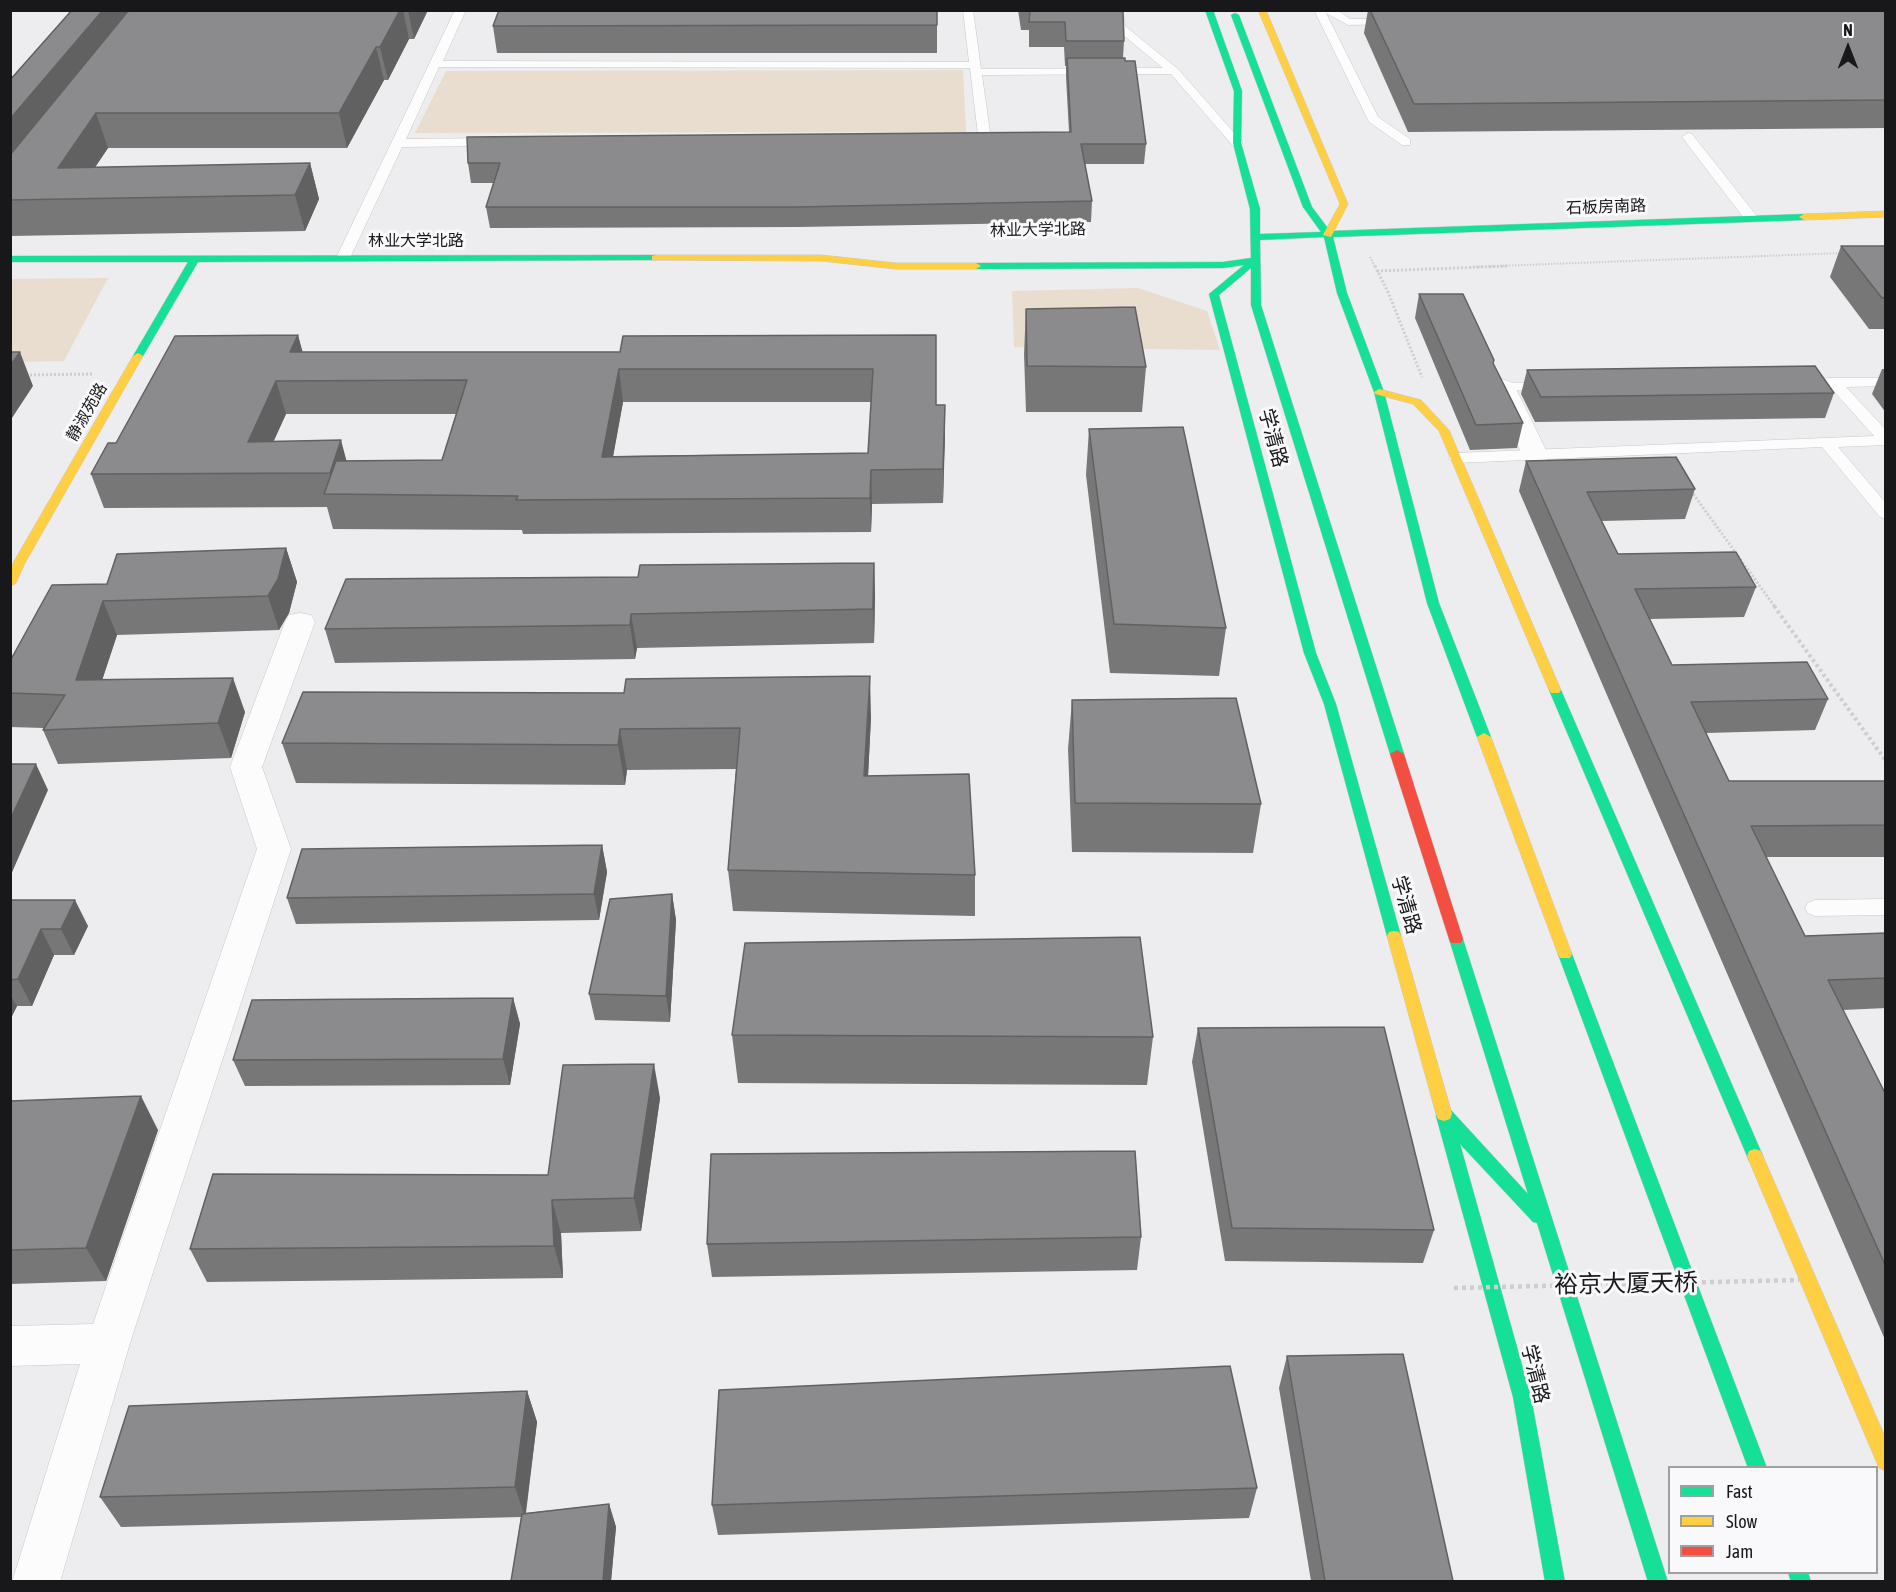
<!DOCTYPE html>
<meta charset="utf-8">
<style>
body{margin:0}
#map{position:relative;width:1896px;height:1592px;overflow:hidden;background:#edecee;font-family:"Asap Condensed",sans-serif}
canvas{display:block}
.frame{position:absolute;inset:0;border:12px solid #181719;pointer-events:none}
.legend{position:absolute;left:1668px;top:1466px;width:210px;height:108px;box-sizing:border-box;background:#f9f9fc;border:2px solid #9f9fa1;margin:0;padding:8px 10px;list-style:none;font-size:18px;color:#181719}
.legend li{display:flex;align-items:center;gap:12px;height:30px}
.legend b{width:30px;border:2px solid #9f9fa1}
.north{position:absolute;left:1818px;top:18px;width:60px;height:60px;-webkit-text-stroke:4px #f9f9fc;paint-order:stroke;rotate:0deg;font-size:16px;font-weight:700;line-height:24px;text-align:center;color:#181719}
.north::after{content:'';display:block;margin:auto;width:21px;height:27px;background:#181719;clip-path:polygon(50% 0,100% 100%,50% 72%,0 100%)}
</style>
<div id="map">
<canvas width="1896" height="1592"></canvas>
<div class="frame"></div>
<ul class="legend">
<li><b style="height:8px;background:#16e098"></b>Fast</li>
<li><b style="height:8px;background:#ffcf43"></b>Slow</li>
<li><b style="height:8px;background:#f24e42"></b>Jam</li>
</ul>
<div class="north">N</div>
</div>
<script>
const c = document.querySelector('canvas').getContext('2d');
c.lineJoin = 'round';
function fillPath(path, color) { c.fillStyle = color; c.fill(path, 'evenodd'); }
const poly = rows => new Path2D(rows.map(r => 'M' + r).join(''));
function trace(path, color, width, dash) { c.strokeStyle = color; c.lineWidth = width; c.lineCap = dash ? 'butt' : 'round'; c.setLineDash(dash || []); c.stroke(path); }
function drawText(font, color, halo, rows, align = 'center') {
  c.font = font + ' "Asap Condensed","Noto Sans SC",sans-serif'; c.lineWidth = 6; c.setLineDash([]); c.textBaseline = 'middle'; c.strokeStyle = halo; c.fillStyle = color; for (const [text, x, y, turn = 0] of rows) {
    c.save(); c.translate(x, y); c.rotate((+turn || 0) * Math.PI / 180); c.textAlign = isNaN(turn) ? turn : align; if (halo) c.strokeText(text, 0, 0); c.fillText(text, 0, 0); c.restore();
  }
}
const green = poly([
 [963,70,966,132,415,133,446,71],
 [108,278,64,361,11,362,10,279],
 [1138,288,1207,311,1220,350,1014,347,1012,291]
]);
const pathFar2 = poly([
 [1370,257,1375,267],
 [1470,267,1844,253]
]);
const pathFar1 = poly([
 [1375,266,1388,292,1422,377],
 [1377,271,1509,266],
 [26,375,94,374],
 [1691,491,1775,607]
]);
const path = poly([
 [1774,606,1886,761]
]);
const lane = poly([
 [455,10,466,10,443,61,969,62,963,10,973,10,981,69,1163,68,1116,29,1112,10,1123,10,1125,26,1178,69,1243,143,1237,147,1233,146,1171,74,982,75,991,139,985,143,965,143,959,139,961,136,978,135,970,68,439,67,406,139,494,138,500,142,494,146,402,147,350,258,348,261,338,261,336,258,455,10],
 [1314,10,1337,10,1350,19,1397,19,1398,21,1393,24,1348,25,1326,13,1378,117,1410,139,1410,145,1402,145,1369,122,1314,10],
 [1688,133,1692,134,1756,215,1758,218,1756,221,1746,221,1682,137,1688,133],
 [1833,378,1886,378,1886,386,1846,387,1886,430,1886,445,1838,447,1886,503,1886,519,1880,517,1822,447,1456,463,1448,458,1456,453,1874,436,1830,387,1801,387,1794,383,1801,379,1833,378],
 [1550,382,1557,386,1555,389,1502,391,1495,387,1502,383,1550,382],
 [1886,899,1886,915,1815,916,1808,913,1805,908,1808,903,1815,900,1886,899]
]);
const street = poly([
 [1502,379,1511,382,1515,387,1549,456,1545,462,1536,464,1527,462,1523,456,1489,387,1493,382,1502,379],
 [300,613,311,615,315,622,262,767,291,849,130,1343,60,1582,12,1582,80,1364,10,1366,10,1326,93,1324,257,849,230,767,285,622,289,615,300,613]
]);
const fast = poly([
 [1205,10,1213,10,1242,91,1241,143,1260,209,1260,234,1321,232,1303,207,1231,15,1235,13,1239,15,1312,207,1330,231,1804,214,1809,217,1804,220,1333,237,1347,293,1384,392,1439,603,1491,737,1484,741,1477,737,1427,603,1374,392,1337,293,1324,237,1260,240,1261,305,1404,754,1397,758,1390,754,1251,305,1251,268,1219,295,1316,653,1336,704,1401,936,1399,940,1394,941,1389,940,1387,936,1324,704,1304,653,1209,294,1244,265,1223,268,976,269,971,266,976,263,1223,262,1251,258,1250,209,1233,143,1234,91,1205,10],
 [655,255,658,256,658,260,198,262,143,356,138,359,133,356,188,262,10,262,10,256,655,255],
 [1555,686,1561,690,1763,1156,1761,1161,1755,1163,1749,1161,1747,1156,1549,690,1555,686],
 [1456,934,1461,935,1463,939,1668,1582,1648,1582,1537,1223,1533,1222,1460,1144,1531,1397,1565,1582,1545,1582,1513,1397,1436,1116,1438,1109,1444,1107,1450,1109,1528,1194,1449,939,1451,935,1456,934],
 [1565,948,1570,950,1572,954,1767,1468,1748,1468,1558,954,1560,950,1565,948],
 [1788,1572,1808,1572,1811,1582,1791,1582,1788,1572]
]);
const slow = poly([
 [1258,10,1266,10,1348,204,1331,237,1323,235,1340,204,1258,10],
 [1886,211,1886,217,1804,220,1799,217,1804,214,1886,211],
 [655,255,821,255,896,263,976,263,981,266,976,269,896,269,821,261,652,260,652,256,655,255],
 [138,353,143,356,25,563,16,583,10,587,10,569,13,563,133,356,138,353],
 [1379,389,1421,400,1449,430,1561,690,1559,693,1551,693,1549,690,1439,431,1413,404,1375,394,1374,392,1379,389],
 [1484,733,1491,737,1572,954,1570,958,1560,958,1558,954,1477,737,1484,733],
 [1394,931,1399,932,1401,936,1452,1114,1450,1119,1444,1121,1438,1119,1436,1114,1387,936,1389,932,1394,931],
 [1755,1149,1761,1151,1763,1156,1886,1439,1886,1471,1879,1468,1747,1156,1749,1151,1755,1149]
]);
const jam = poly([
 [1397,750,1404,754,1463,939,1461,943,1451,943,1449,939,1390,754,1397,750]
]);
const pathBridge = poly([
 [1454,1288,1799,1280]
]);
const wall = poly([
 [72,10,428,10,414,39,409,39,388,80,384,80,347,148,108,148,95,167,310,163,319,199,305,231,10,236,10,80],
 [937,10,937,53,497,53,493,26],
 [1018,10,1117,10,1124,41,1123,58,1146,144,1144,164,1085,164,1092,201,1091,222,798,227,490,228,486,207,494,183,471,183,468,163,1069,132,1066,77,1066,66,1065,66,1064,47,1029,47,1029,30,1021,30],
 [1368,10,1886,10,1886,128,1408,132,1364,33],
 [1841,246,1886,246,1886,329,1869,329,1830,277],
 [1419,294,1493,364,1523,423,1517,448,1470,450,1415,318],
 [1026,309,1146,367,1142,412,1026,412,1024,354],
 [298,335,302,352,620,352,936,335,936,405,945,405,943,503,872,504,871,532,523,534,522,530,333,529,327,507,104,508,91,474,116,443],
 [623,402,871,402,868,453,613,456],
 [286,414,456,414,442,460,346,461,273,441],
 [1882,369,1886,369,1886,413,1872,394],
 [1527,370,1834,393,1825,418,1535,422,1521,394],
 [1089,429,1226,628,1219,676,1110,673,1086,475],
 [1526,461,1695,489,1685,519,1602,521,1618,554,1756,587,1744,617,1650,619,1672,665,1828,699,1815,730,1706,733,1729,781,1886,781,1886,857,1766,857,1805,936,1886,933,1886,1008,1843,1010,1886,1095,1886,1342,1519,491],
 [286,548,297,582,289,613,279,630,117,635,102,680,245,712,231,758,58,764,43,730,44,728,10,727,10,661,107,584],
 [874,563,875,596,874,643,637,648,635,659,335,663,325,629,638,577],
 [1072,700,1261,804,1253,853,1072,852,1068,749],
 [871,717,868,776,975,875,975,916,733,911,728,870,736,769,627,770,625,785,296,783,282,743],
 [602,845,607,872,599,920,296,924,287,898],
 [672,894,676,920,670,1022,595,1020,589,994],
 [10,900,88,926,74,955,54,955,32,1006,17,1006,10,1020],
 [513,998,520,1024,510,1085,245,1086,233,1060],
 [1198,1028,1434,1230,1423,1263,1225,1261,1192,1062],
 [732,1035,1153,1037,1147,1085,738,1083],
 [660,1098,641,1231,561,1233,563,1278,207,1282,190,1249,548,1175],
 [10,1101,158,1130,106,1281,10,1284],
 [1141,1237,1137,1270,712,1277,707,1244],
 [1287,1356,1453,1581,1311,1581,1279,1388],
 [527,1391,537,1422,526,1513,609,1504,616,1527,611,1581,511,1581,521,1517,121,1527,100,1497],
 [1257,1488,1249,1518,718,1535,712,1505]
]);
const shadedWall = poly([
 [103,10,140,10,10,170,10,119],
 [400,10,403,10,409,39,388,80,380,47],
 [408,10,428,10,414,39],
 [376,47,384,80,347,148,339,113],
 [96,113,108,148,74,199,58,168],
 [310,163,319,199,305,231,295,195],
 [298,335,307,368,290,352],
 [20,352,33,386,10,421,10,366],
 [619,369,623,402,607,490,602,457],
 [276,381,286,414,259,474,248,442],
 [945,405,945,438,943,503,943,469],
 [341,440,350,474,336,495,330,473],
 [871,470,872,504,871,532,870,498],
 [286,548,297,582,289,613,279,630,268,596],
 [874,563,875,596,874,643,873,609],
 [103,601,117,635,91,714,76,680],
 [631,614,637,648,635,659,630,625],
 [870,676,871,717,866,817,864,776],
 [233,678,245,712,231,758,218,723],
 [620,729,627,770,625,785,618,745],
 [36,764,48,790,10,877,10,820],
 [602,845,607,872,599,920,594,894],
 [672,894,676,920,670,1022,666,996],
 [75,900,88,926,74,955,61,929],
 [41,929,54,955,32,1006,18,979],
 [10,995,17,1006,10,1020],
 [513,998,520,1024,510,1085,503,1059],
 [654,1064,660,1098,641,1231,634,1198],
 [141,1096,158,1130,106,1281,86,1248],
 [552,1200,561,1233,563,1278,554,1246],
 [527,1391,537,1422,525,1517,515,1487],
 [609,1504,616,1527,611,1581,603,1581]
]);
const building = poly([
 [72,10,103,10,10,119,10,80,72,10],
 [129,10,400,10,380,47,376,47,339,113,96,113,58,168,310,163,295,195,10,200,10,155,129,10],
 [499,10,937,10,937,25,493,26,499,10],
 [1030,10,1117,10,1123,12,1124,41,1066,41,1065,22,1029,22,1030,10],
 [1370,10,1886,10,1886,100,1414,104,1370,10],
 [1067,58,1125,58,1125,61,1135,61,1146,144,1081,144,1092,201,796,207,486,207,500,163,468,163,467,137,1071,132,1067,58],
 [1841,246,1886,246,1886,297,1882,298,1841,246],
 [1419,294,1463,294,1494,360,1493,363,1523,423,1476,425,1419,294],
 [1135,307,1146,367,1027,366,1026,309,1135,307],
 [298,335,290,352,620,352,623,336,936,335,936,405,945,405,943,469,871,470,870,498,516,500,518,496,324,494,336,461,442,460,467,380,276,381,248,442,341,440,330,473,91,474,108,443,116,443,175,336,298,335],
 [619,369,873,369,868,453,602,457,619,369],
 [10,352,20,352,10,366,10,352],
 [1815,366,1834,393,1541,397,1527,370,1815,366],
 [1183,427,1226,628,1114,624,1089,429,1183,427],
 [1676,457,1695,489,1587,492,1618,554,1736,552,1756,587,1635,589,1672,665,1807,662,1828,699,1691,702,1729,781,1886,781,1886,825,1751,826,1805,936,1886,933,1886,978,1828,980,1886,1095,1886,1267,1526,461,1676,457],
 [286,548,278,579,268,596,103,601,76,680,233,678,218,723,43,730,65,695,10,693,10,661,52,585,107,584,117,554,286,548],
 [874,563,873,609,631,614,630,625,325,629,346,579,638,577,640,565,874,563],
 [870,676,864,776,969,774,975,875,728,870,740,728,620,729,618,745,282,743,303,692,624,693,626,679,870,676],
 [1236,698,1261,804,1075,803,1072,700,1236,698],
 [10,764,36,764,10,820,10,764],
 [602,845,594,894,287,898,302,849,602,845],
 [672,894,666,996,589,994,610,899,672,894],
 [10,900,75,900,61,929,41,929,18,979,10,980,10,900],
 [1140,937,1153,1037,732,1035,745,943,1140,937],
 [513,998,503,1059,233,1060,252,1000,513,998],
 [1384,1027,1434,1230,1232,1228,1198,1028,1384,1027],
 [654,1064,634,1198,552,1200,554,1246,190,1249,213,1174,548,1175,563,1065,654,1064],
 [141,1096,86,1248,10,1250,10,1101,141,1096],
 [1135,1151,1141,1237,707,1244,711,1154,1135,1151],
 [1403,1354,1453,1581,1325,1581,1287,1356,1403,1354],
 [1230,1366,1257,1488,712,1505,719,1390,1230,1366],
 [527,1391,515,1487,100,1497,129,1406,527,1391],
 [609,1504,603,1581,511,1581,522,1514,609,1504]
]);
const farStreetnames = [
 ["石板房南路",1606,207,-2],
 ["林业大学北路",1038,230,-1],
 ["林业大学北路",416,241],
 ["静淑苑路",87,412,-60]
];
const streetNames = [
 ["学清路",1273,438,75],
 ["学清路",1406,905,74],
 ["学清路",1535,1374,76]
];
const nearStreetnames = [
 ["裕京大厦天桥",1626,1284,-1]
];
fillPath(green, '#e9ddcf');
trace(lane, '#c8c7c9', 1);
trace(street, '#c8c7c9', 1);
trace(fast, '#c8c7c9', 1);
trace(slow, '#c8c7c9', 1);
trace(jam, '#c8c7c9', 1);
trace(pathFar2, '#cececf', 2, [1.5, 1.5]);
trace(pathFar1, '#cececf', 3, [2, 2]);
trace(path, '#cececf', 4, [3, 3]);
fillPath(lane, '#fcfcfc');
fillPath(street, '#fcfcfc');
fillPath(fast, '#16e098');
fillPath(slow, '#ffcf43');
fillPath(jam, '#f24e42');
trace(pathBridge, '#cececf', 4.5, [4, 4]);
fillPath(wall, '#787778');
fillPath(shadedWall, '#616162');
fillPath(building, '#8b8a8c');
trace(building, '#616162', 1.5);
drawText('16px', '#181719', '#f9f9fc', farStreetnames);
drawText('20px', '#181719', '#f9f9fc', streetNames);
drawText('24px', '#181719', '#f9f9fc', nearStreetnames);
</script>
